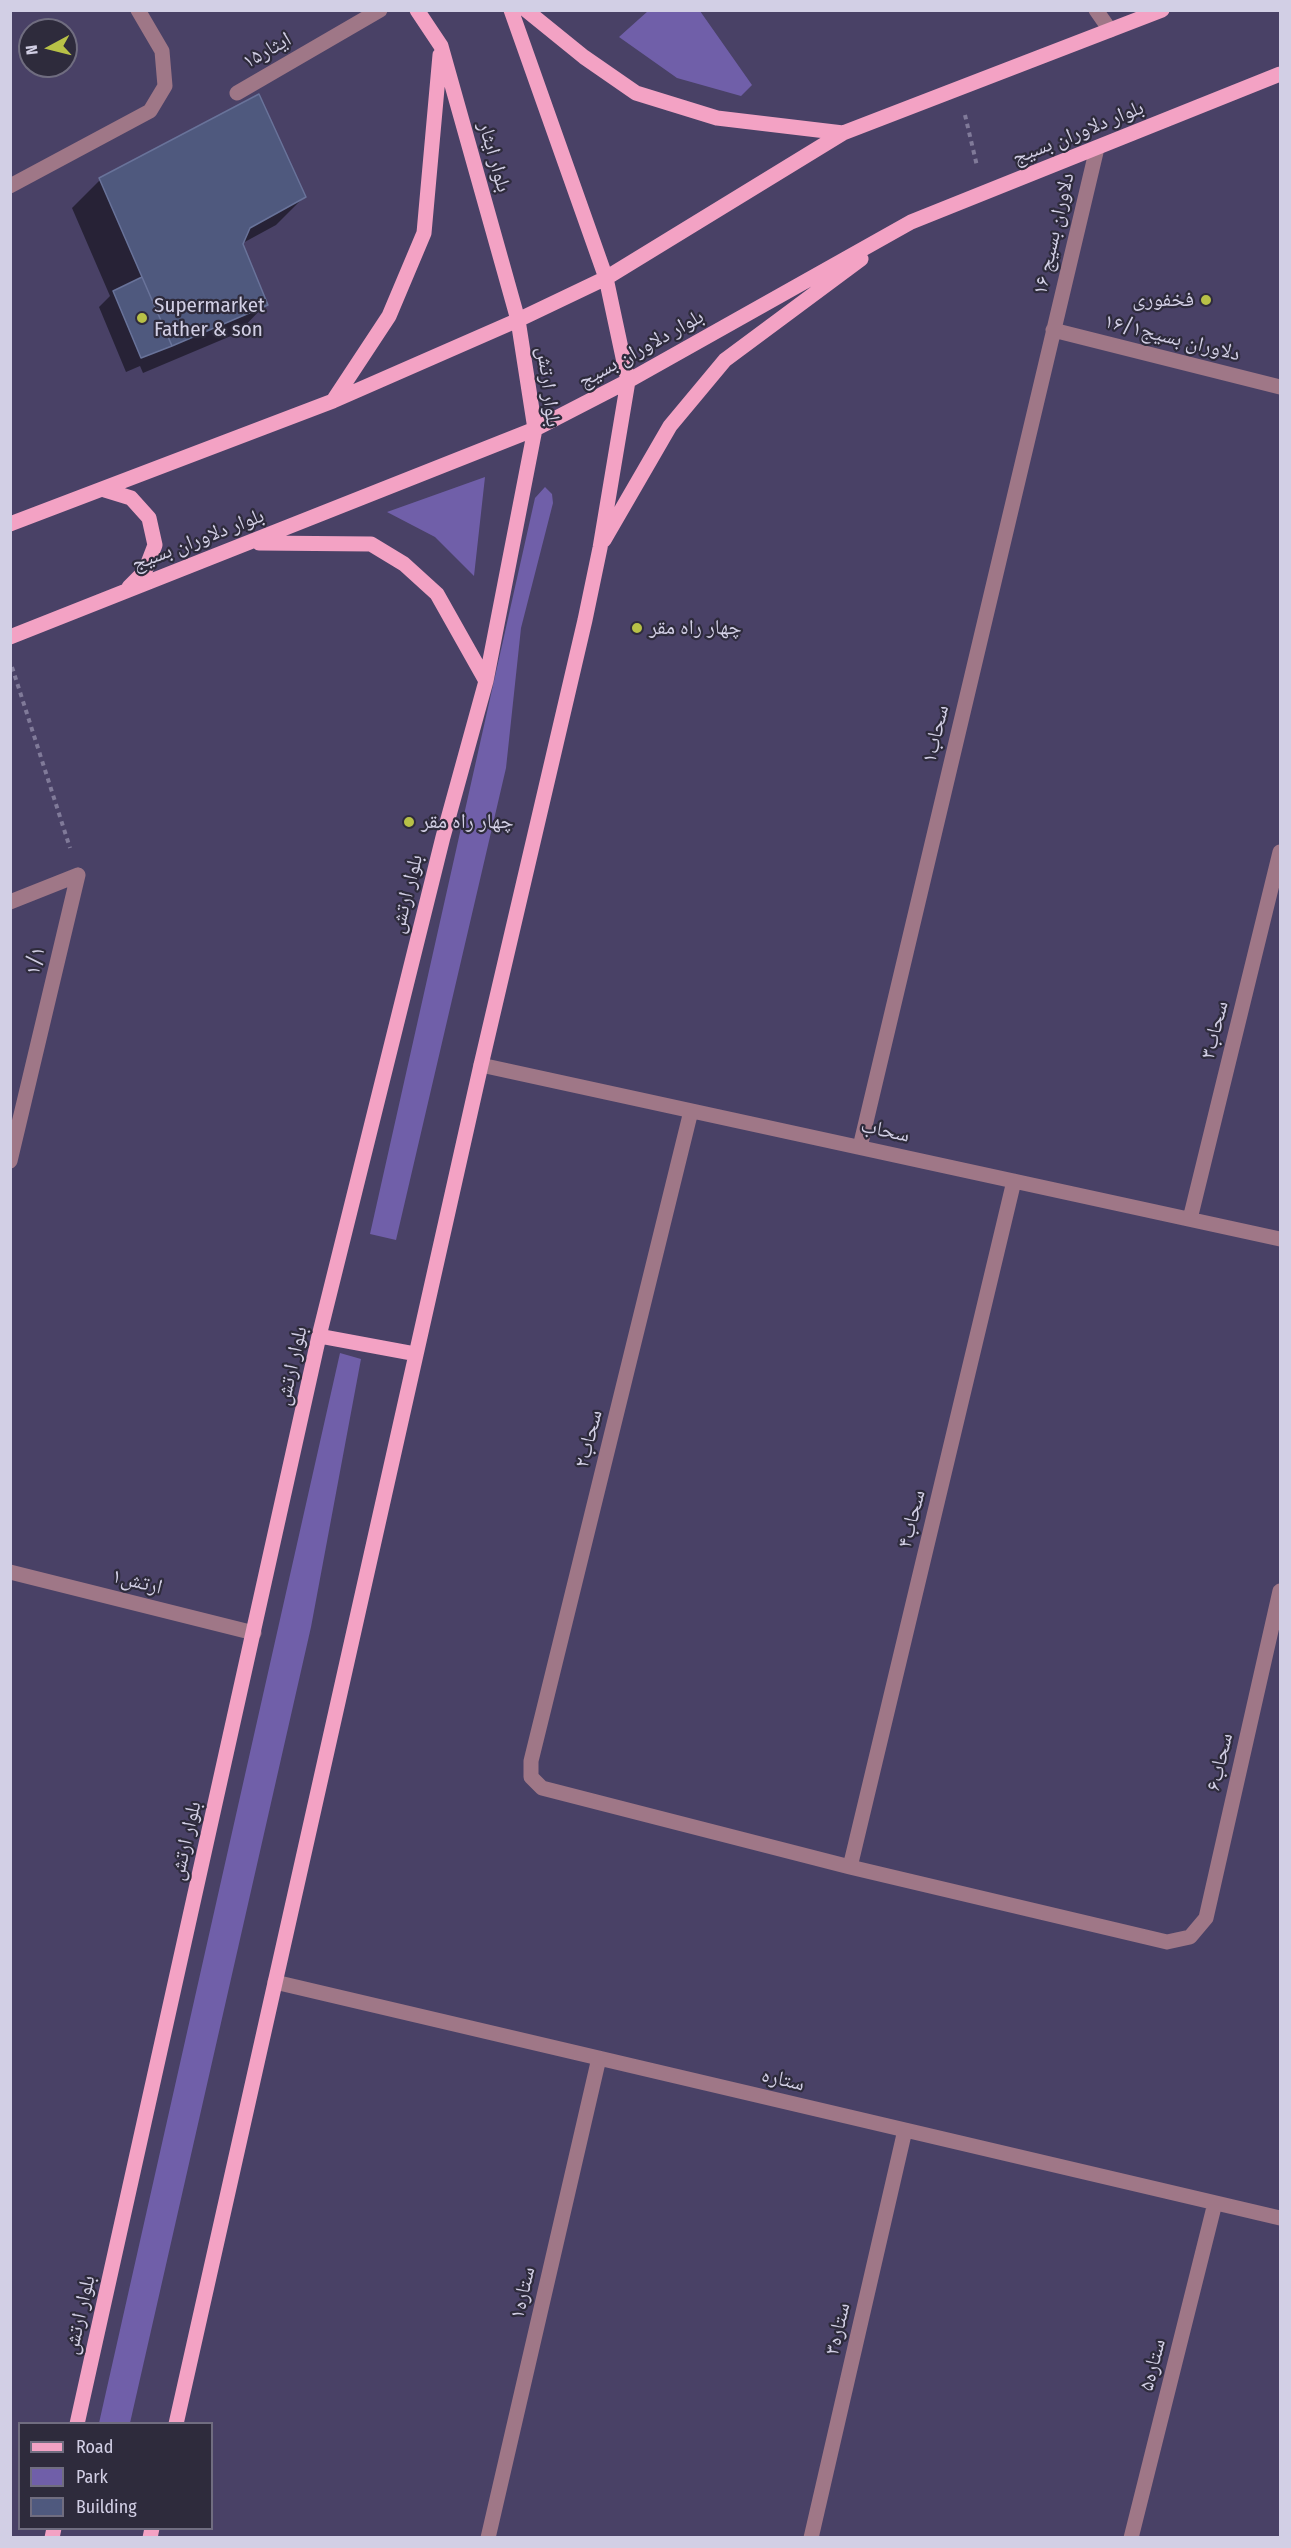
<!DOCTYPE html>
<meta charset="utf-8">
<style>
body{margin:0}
#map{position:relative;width:1291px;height:2548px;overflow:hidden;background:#494166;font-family:"Fira Sans Condensed",sans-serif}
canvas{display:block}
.frame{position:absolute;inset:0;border:12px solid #d2cfe5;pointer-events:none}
.legend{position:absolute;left:18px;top:2422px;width:195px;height:108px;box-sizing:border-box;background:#2e2b3c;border:2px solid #706d80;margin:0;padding:8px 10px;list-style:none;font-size:18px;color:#d2cfe5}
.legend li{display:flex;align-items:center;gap:12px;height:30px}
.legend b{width:30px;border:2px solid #706d80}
.north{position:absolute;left:18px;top:18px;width:60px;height:60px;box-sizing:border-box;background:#2e2b3c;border:2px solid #706d80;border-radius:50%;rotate:263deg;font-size:16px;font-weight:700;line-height:24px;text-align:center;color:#d2cfe5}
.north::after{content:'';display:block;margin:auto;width:21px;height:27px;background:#b8c147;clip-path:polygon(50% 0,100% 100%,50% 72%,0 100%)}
</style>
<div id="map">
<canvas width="1291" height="2548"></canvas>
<div class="frame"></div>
<ul class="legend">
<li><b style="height:8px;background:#f3a2c4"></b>Road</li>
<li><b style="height:16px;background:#705fa9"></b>Park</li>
<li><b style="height:16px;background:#4f597e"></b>Building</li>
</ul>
<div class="north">N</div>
</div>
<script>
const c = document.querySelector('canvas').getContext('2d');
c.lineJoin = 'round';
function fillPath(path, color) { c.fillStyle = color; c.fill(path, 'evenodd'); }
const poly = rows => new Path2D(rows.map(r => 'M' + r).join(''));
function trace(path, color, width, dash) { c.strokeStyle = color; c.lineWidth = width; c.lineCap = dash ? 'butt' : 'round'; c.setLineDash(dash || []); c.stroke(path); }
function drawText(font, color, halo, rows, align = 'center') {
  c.font = font + ' "Fira Sans Condensed","Noto Naskh Arabic",sans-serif'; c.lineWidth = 4.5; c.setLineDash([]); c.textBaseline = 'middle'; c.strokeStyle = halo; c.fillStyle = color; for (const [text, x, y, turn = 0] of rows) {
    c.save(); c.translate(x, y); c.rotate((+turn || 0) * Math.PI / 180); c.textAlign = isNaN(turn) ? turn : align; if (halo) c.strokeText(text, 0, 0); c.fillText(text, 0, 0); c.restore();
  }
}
const green = poly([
 [648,11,700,11,752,85,741,96,677,78,619,37],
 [485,477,474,576,435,537,387,512],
 [545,487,552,494,553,503,521,628,506,768,396,1240,370,1234,535,498],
 [340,1353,361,1359,311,1627,130,2423,99,2423]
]);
const shadow = poly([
 [100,180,304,197,276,225,241,244,266,304,238,333,143,373,140,366,126,372,99,307,110,296,72,208]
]);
const building = poly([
 [259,94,306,197,250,228,243,244,268,305,172,346,99,178,259,94],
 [142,277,172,346,141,358,113,291,142,277]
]);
const path = poly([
 [965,115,977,166],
 [12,667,70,848]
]);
const minor = poly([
 [1096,10,1110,30],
 [237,93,380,10],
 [10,186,150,111,165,86,162,51,138,10],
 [1053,330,1280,387],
 [10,902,78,875],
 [481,1065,1280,1239],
 [691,1111,531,1761,531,1777,542,1788,850,1867,1167,1942,1190,1937,1206,1918,1280,1591],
 [860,1147,1097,148],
 [10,1161,78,875],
 [1190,1219,1280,852],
 [10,1572,254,1633],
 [850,1867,1014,1181],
 [275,1982,1280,2218],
 [488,2538,599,2058],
 [811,2538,905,2130],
 [1131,2538,1215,2203]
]);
const major = poly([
 [526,10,584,57,636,93,717,118,843,133],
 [333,401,389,316,424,233,440,55],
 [105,490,131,498,149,518,155,545,145,571,129,587],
 [10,524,333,401,518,320,606,278,843,133,1162,10],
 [604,540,670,426,725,360,861,259],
 [259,543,371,544,404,564,437,594,486,681],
 [10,637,535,429,628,381,911,222,1280,74],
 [319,1336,416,1354],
 [77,2424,319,1336,443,837,486,681,535,429,518,320,504,270,441,46,417,10],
 [176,2424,481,1065,585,620,600,548,628,381,606,278,511,10],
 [52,2538,54,2528],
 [150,2538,152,2528]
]);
const markers = [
 [1206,300,6,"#b8c147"],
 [142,318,6,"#b8c147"],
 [637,628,6,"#b8c147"],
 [409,822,6,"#b8c147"]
];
const streetNames = [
 ["ایثار۱۵",267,51,-30],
 ["بلوار دلاوران بسیج",1078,133,-22],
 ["بلوار ایثار",494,157,74],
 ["دلاوران بسیج ۱۶",1054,234,-77],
 ["دلاوران بسیج۱۶/۱",1172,338,14],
 ["بلوار دلاوران بسیج",641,349,-29],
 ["بلوار ارتش",548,387,83],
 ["بلوار دلاوران بسیج",198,540,-21],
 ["۱سحاب",936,734,-77],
 ["بلوار ارتش",407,894,-76],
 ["۱/۱",36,961,-77],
 ["۳سحاب",1215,1030,-76],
 ["سحاب",885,1131,12],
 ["بلوار ارتش",292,1366,-77],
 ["۲سحاب",589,1439,-76],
 ["۴سحاب",912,1519,-76],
 ["ارتش۱",137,1582,14],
 ["۶سحاب",1220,1762,-77],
 ["بلوار ارتش",186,1841,-77],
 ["ستاره",783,2080,13],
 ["۱ستاره",523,2293,-77],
 ["بلوار ارتش",80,2315,-77],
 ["۳ستاره",838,2329,-77],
 ["۵ستاره",1153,2365,-76]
];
const poiNames = [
 ["فخفوری",1194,300,"right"],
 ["Supermarket",154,306],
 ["Father & son",154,330],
 ["چهار راه مقر‍",649,628],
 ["چهار راه مقر",421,822]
];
fillPath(green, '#705fa9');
fillPath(shadow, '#0007');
fillPath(building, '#4f597e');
trace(building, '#69739a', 1.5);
trace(path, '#807a99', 4, [4.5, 4.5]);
trace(minor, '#9f7787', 15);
trace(major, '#f3a2c4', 15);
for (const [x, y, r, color] of markers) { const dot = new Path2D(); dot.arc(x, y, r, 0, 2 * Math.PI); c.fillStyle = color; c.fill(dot); trace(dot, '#2e2b3c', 2); }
drawText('21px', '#d2cfe5', '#2e2b3c', streetNames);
drawText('21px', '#d2cfe5', '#2e2b3c', poiNames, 'left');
</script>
